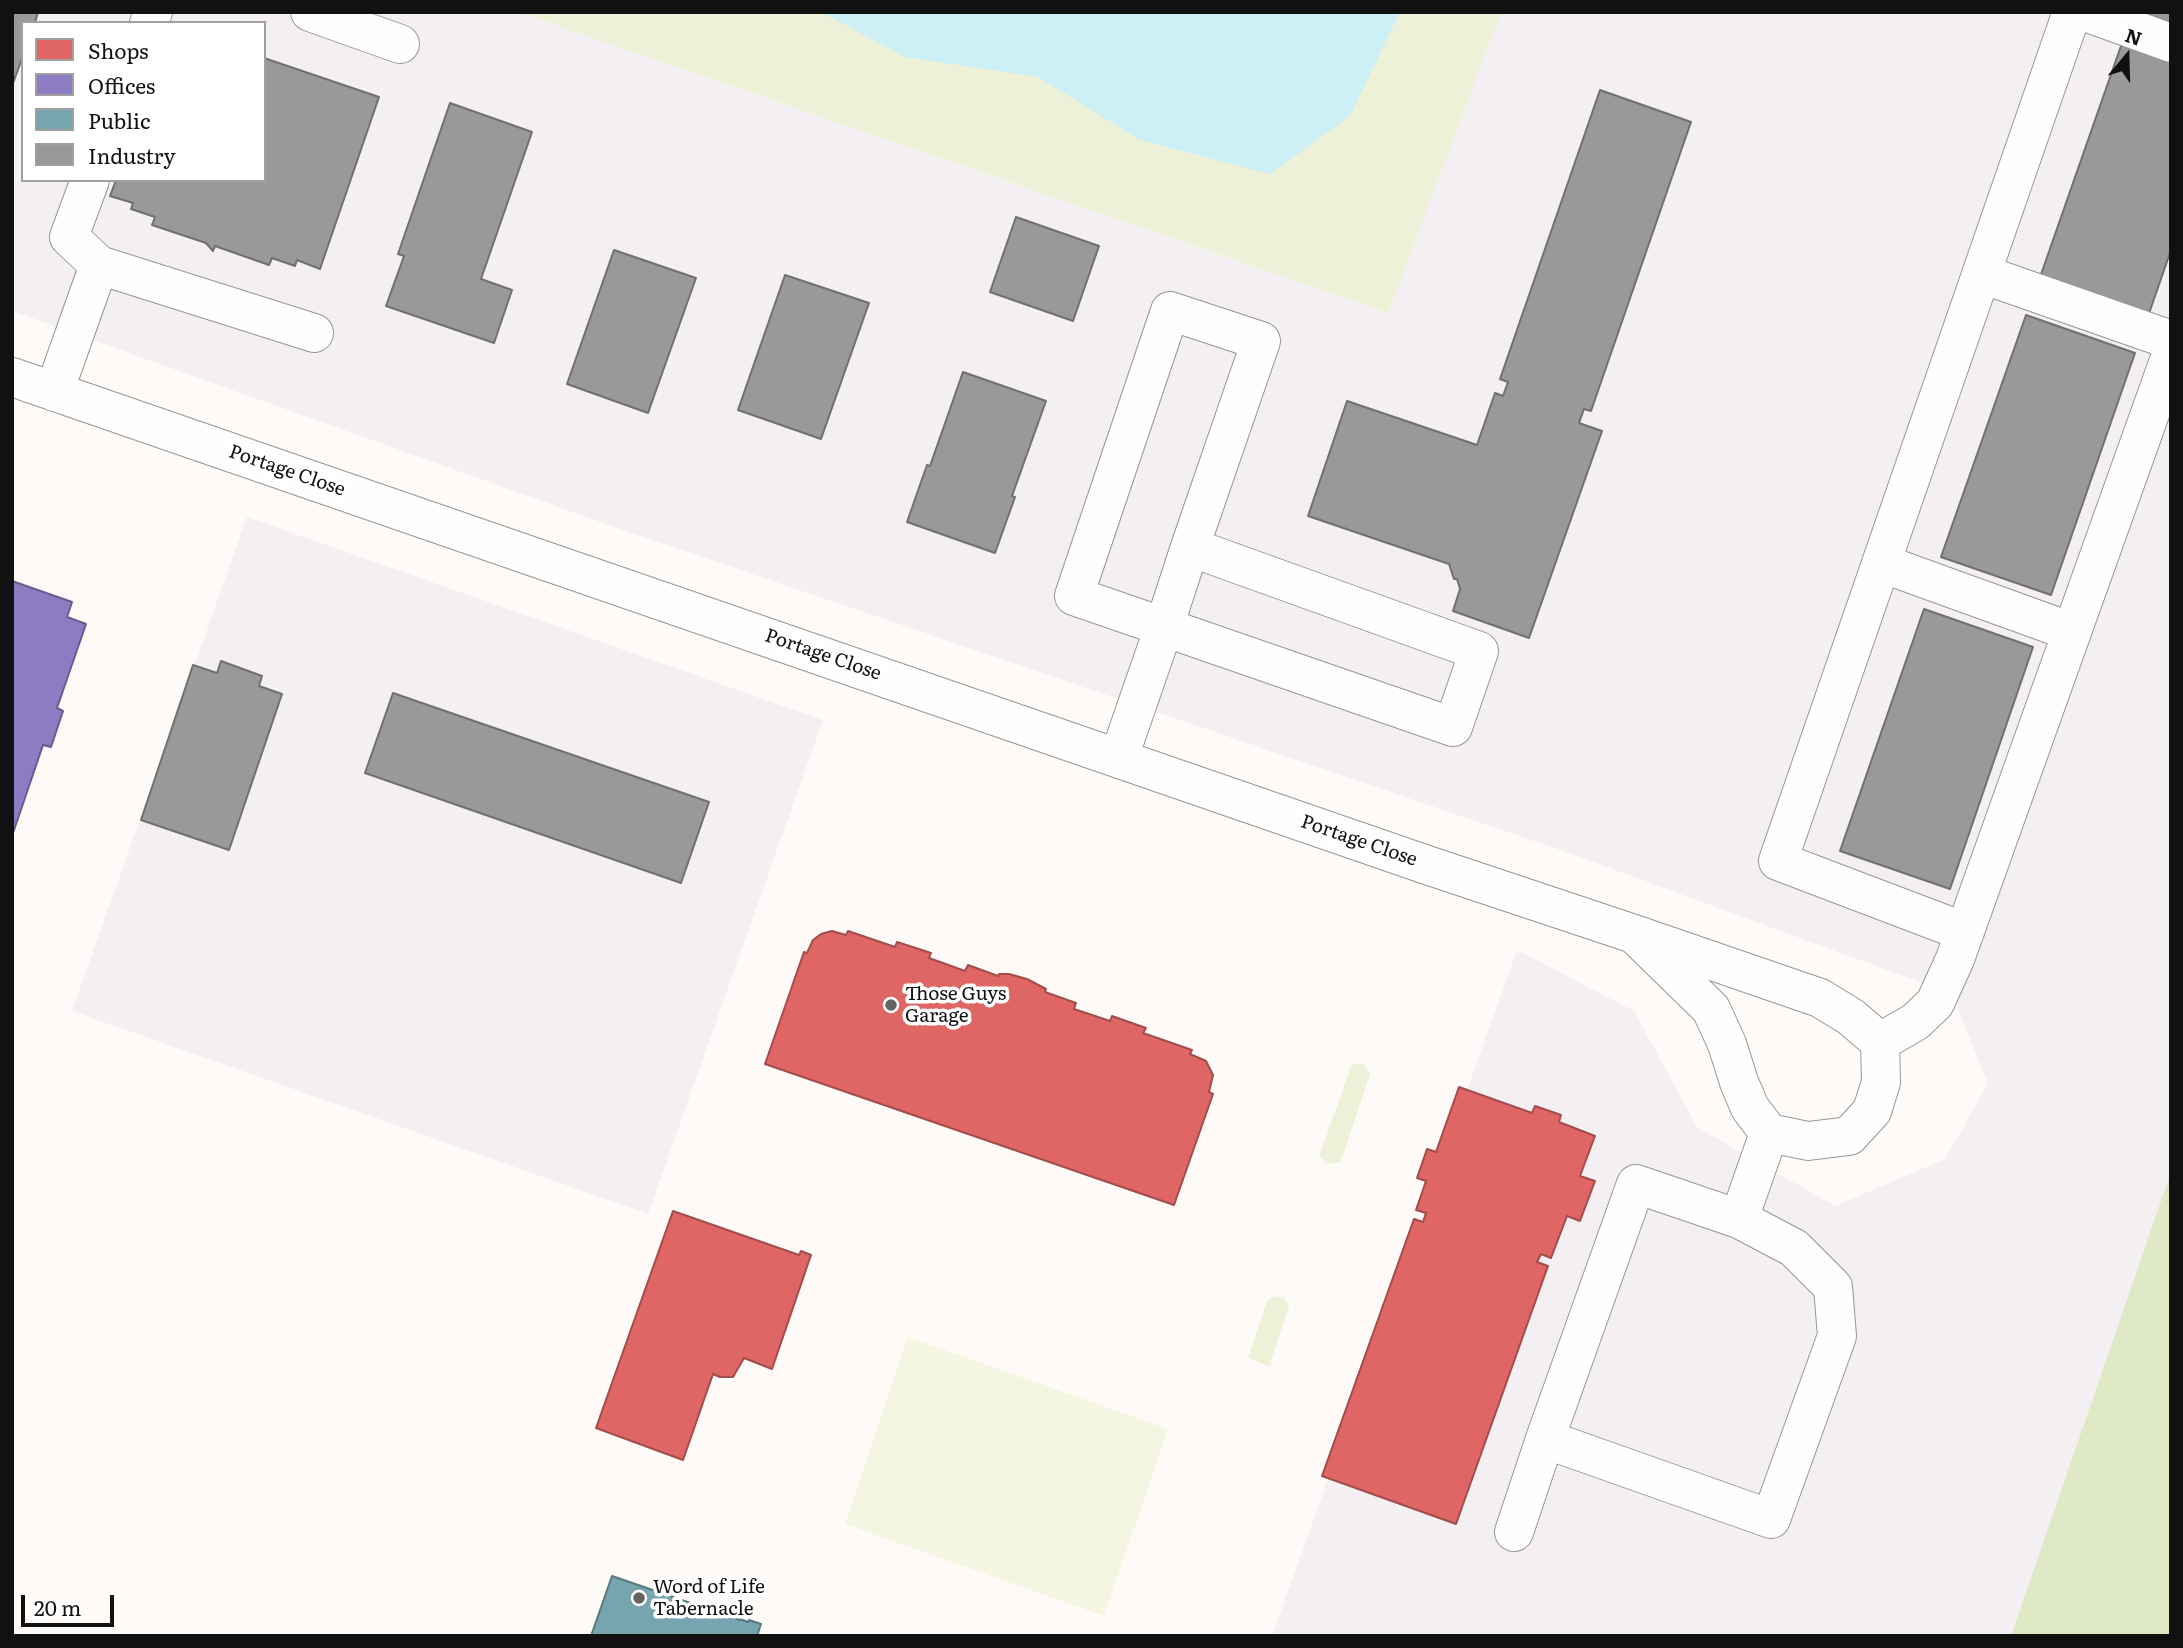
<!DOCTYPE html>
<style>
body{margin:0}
#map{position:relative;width:2183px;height:1648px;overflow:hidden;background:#fdfaf7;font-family:Literata,serif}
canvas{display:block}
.frame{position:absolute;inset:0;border:14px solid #111;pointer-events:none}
.legend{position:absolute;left:21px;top:21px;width:245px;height:161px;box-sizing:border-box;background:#fff;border:2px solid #a0a0a0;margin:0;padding:9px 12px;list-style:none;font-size:21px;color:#111}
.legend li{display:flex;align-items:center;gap:14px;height:35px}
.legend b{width:35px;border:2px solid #a0a0a0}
.north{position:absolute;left:2092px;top:21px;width:70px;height:70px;-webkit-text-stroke:5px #fff;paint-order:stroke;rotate:19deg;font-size:19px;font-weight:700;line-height:28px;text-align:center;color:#111}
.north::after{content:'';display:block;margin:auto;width:24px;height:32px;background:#111;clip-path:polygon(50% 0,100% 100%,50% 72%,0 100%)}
.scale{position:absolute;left:21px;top:1595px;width:93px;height:32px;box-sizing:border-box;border:4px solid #111;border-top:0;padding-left:9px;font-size:21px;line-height:24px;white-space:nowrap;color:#111;-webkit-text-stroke:5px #fff;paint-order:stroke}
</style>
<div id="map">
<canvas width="2183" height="1648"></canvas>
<div class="frame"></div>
<ul class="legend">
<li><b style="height:19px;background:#e06666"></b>Shops</li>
<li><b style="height:19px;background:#8e7cc3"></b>Offices</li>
<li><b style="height:19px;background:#76a5af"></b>Public</li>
<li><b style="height:19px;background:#999"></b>Industry</li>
</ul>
<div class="north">N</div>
<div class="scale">20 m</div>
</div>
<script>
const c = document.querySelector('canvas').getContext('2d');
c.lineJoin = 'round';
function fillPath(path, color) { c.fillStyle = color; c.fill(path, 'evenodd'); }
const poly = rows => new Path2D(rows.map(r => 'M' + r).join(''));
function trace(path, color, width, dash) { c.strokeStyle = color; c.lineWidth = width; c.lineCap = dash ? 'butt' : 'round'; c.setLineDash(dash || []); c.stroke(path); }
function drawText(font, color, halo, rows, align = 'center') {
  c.font = font + ' Literata,serif'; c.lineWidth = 7; c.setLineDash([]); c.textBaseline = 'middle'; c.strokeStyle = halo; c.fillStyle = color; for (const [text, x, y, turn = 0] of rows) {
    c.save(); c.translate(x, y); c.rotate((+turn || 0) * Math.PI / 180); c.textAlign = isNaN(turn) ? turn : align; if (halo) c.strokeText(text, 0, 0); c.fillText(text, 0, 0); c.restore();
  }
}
const industrial = poly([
 [12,12,517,12,1387,313,1501,12,2171,12,2171,1273,2042,1636,1272,1636,1517,950,1634,1011,1697,1127,1835,1206,1945,1159,1988,1084,1952,994,1569,853,606,524,12,311],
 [23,23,264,23,264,180,23,180],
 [247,517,823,720,648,1214,72,1011]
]);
const green = poly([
 [517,12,1501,12,1388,313],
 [1362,1063,1365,1065,1370,1074,1342,1158,1340,1162,1328,1164,1320,1157,1321,1151,1350,1070,1352,1065],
 [1278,1296,1284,1298,1289,1305,1288,1309,1269,1366,1248,1358,1267,1301,1270,1298]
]);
const forest = poly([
 [2170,1175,2171,1636,2011,1636]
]);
const pitch = poly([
 [908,1337,1168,1429,1104,1616,845,1524]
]);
const water = poly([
 [821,12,1400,12,1350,116,1270,174,1140,140,1038,77,905,57]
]);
const shops = poly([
 [848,931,895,947,897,942,931,953,929,958,965,971,968,965,998,976,999,974,1009,974,1027,979,1046,989,1045,992,1076,1003,1074,1009,1110,1021,1112,1016,1146,1028,1143,1033,1192,1050,1190,1054,1206,1061,1213,1075,1209,1092,1213,1094,1174,1205,765,1064,804,952,807,953,813,940,821,934,832,931,846,935,848,931],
 [1459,1087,1532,1113,1535,1106,1561,1115,1559,1122,1595,1136,1580,1176,1595,1181,1580,1221,1567,1216,1551,1258,1541,1254,1537,1262,1548,1266,1456,1524,1322,1476,1414,1219,1423,1222,1426,1213,1416,1210,1426,1181,1417,1178,1427,1149,1436,1152,1459,1087],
 [673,1211,799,1255,801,1251,811,1255,772,1369,744,1358,733,1377,720,1377,713,1374,683,1460,596,1428,673,1211]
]);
const offices = poly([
 [12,581,72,602,67,617,86,624,57,708,63,711,51,747,43,745,12,836,12,581]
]);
const public = poly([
 [612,1576,740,1620,740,1619,748,1622,749,1620,761,1624,757,1636,591,1636,612,1576]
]);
const industry = poly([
 [12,12,38,12,35,23,23,23,23,56,12,86,12,12],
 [2141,12,2171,12,2171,23,2141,12],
 [2122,43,2171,59,2171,250,2146,322,2038,283,2122,43],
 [264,58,379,97,320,269,297,260,295,266,272,258,269,265,215,246,213,251,206,243,152,225,155,217,131,209,133,203,110,196,116,180,264,180,264,58],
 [1600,90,1691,122,1591,411,1584,409,1579,423,1602,431,1529,638,1453,611,1460,589,1457,579,1454,579,1449,564,1308,516,1347,401,1477,445,1495,393,1503,396,1508,382,1500,379,1600,90],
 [450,103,532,132,481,279,512,290,494,343,386,306,404,256,398,254,450,103],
 [1016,217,1099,246,1073,321,990,292,1016,217],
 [614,250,696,278,648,413,567,384,614,250],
 [785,275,869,303,821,439,738,410,785,275],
 [2026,315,2135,353,2051,595,1941,557,2026,315],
 [963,372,1046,401,1012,496,1015,497,995,553,907,522,927,465,930,466,963,372],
 [1924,609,2033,647,1950,889,1840,851,1924,609],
 [221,661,262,676,259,686,282,694,229,850,141,820,193,665,217,673,221,661],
 [393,693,709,802,681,883,365,773,393,693]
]);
const minor = poly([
 [310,12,400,44],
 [2085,12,2171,43],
 [149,23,153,12],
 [90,180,69,237,99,265,314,333],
 [1982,274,2171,340],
 [12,377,1427,865,1634,934,1820,998,1851,1017,1880,1042,1881,1082,1872,1111,1849,1136,1808,1141,1769,1133,1750,1108,1739,1082,1727,1044,1711,1009,1634,934],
 [54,392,99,265],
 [1881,563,2072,632],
 [1119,757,1164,627,1190,547,1261,341,1170,311,1074,596,1164,627,1453,727,1479,651,1190,547],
 [1965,932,1778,861,2072,12],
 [1880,1042,1915,1022,1935,1003,1955,959,2171,355],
 [1739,1219,1636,1184,1545,1439,1771,1519,1837,1336,1833,1287,1794,1248,1739,1219,1769,1133],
 [1514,1532,1545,1439]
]);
const markers = [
 [891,1005,7,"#646362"],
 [639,1598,7,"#646362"]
];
const streetNames = [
 ["Portage Close",287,471,19],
 ["Portage Close",823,655,19],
 ["Portage Close",1359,841,19]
];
const poiNames = [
 ["Those Guys",905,994],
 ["Garage",905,1016],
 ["Word of Life",653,1587],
 ["Tabernacle",653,1609]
];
fillPath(industrial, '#f4eff3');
fillPath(green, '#ecf1d7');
fillPath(forest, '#dfe9c5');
fillPath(pitch, '#f4f6e1');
fillPath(water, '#cdf0f6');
fillPath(shops, '#e06666');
trace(shops, '#a24c4c', 2);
fillPath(offices, '#8e7cc3');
trace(offices, '#685c8e', 2);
fillPath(public, '#76a5af');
trace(public, '#587980', 2);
fillPath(industry, '#999');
trace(industry, '#707070', 2);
trace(minor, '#979695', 40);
trace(minor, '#fffefe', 38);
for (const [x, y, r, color] of markers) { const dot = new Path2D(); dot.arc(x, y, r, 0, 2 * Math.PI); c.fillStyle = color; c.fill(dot); trace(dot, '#fff', 2.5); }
drawText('19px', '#111', '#fff', streetNames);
drawText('19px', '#111', '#fff', poiNames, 'left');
</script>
